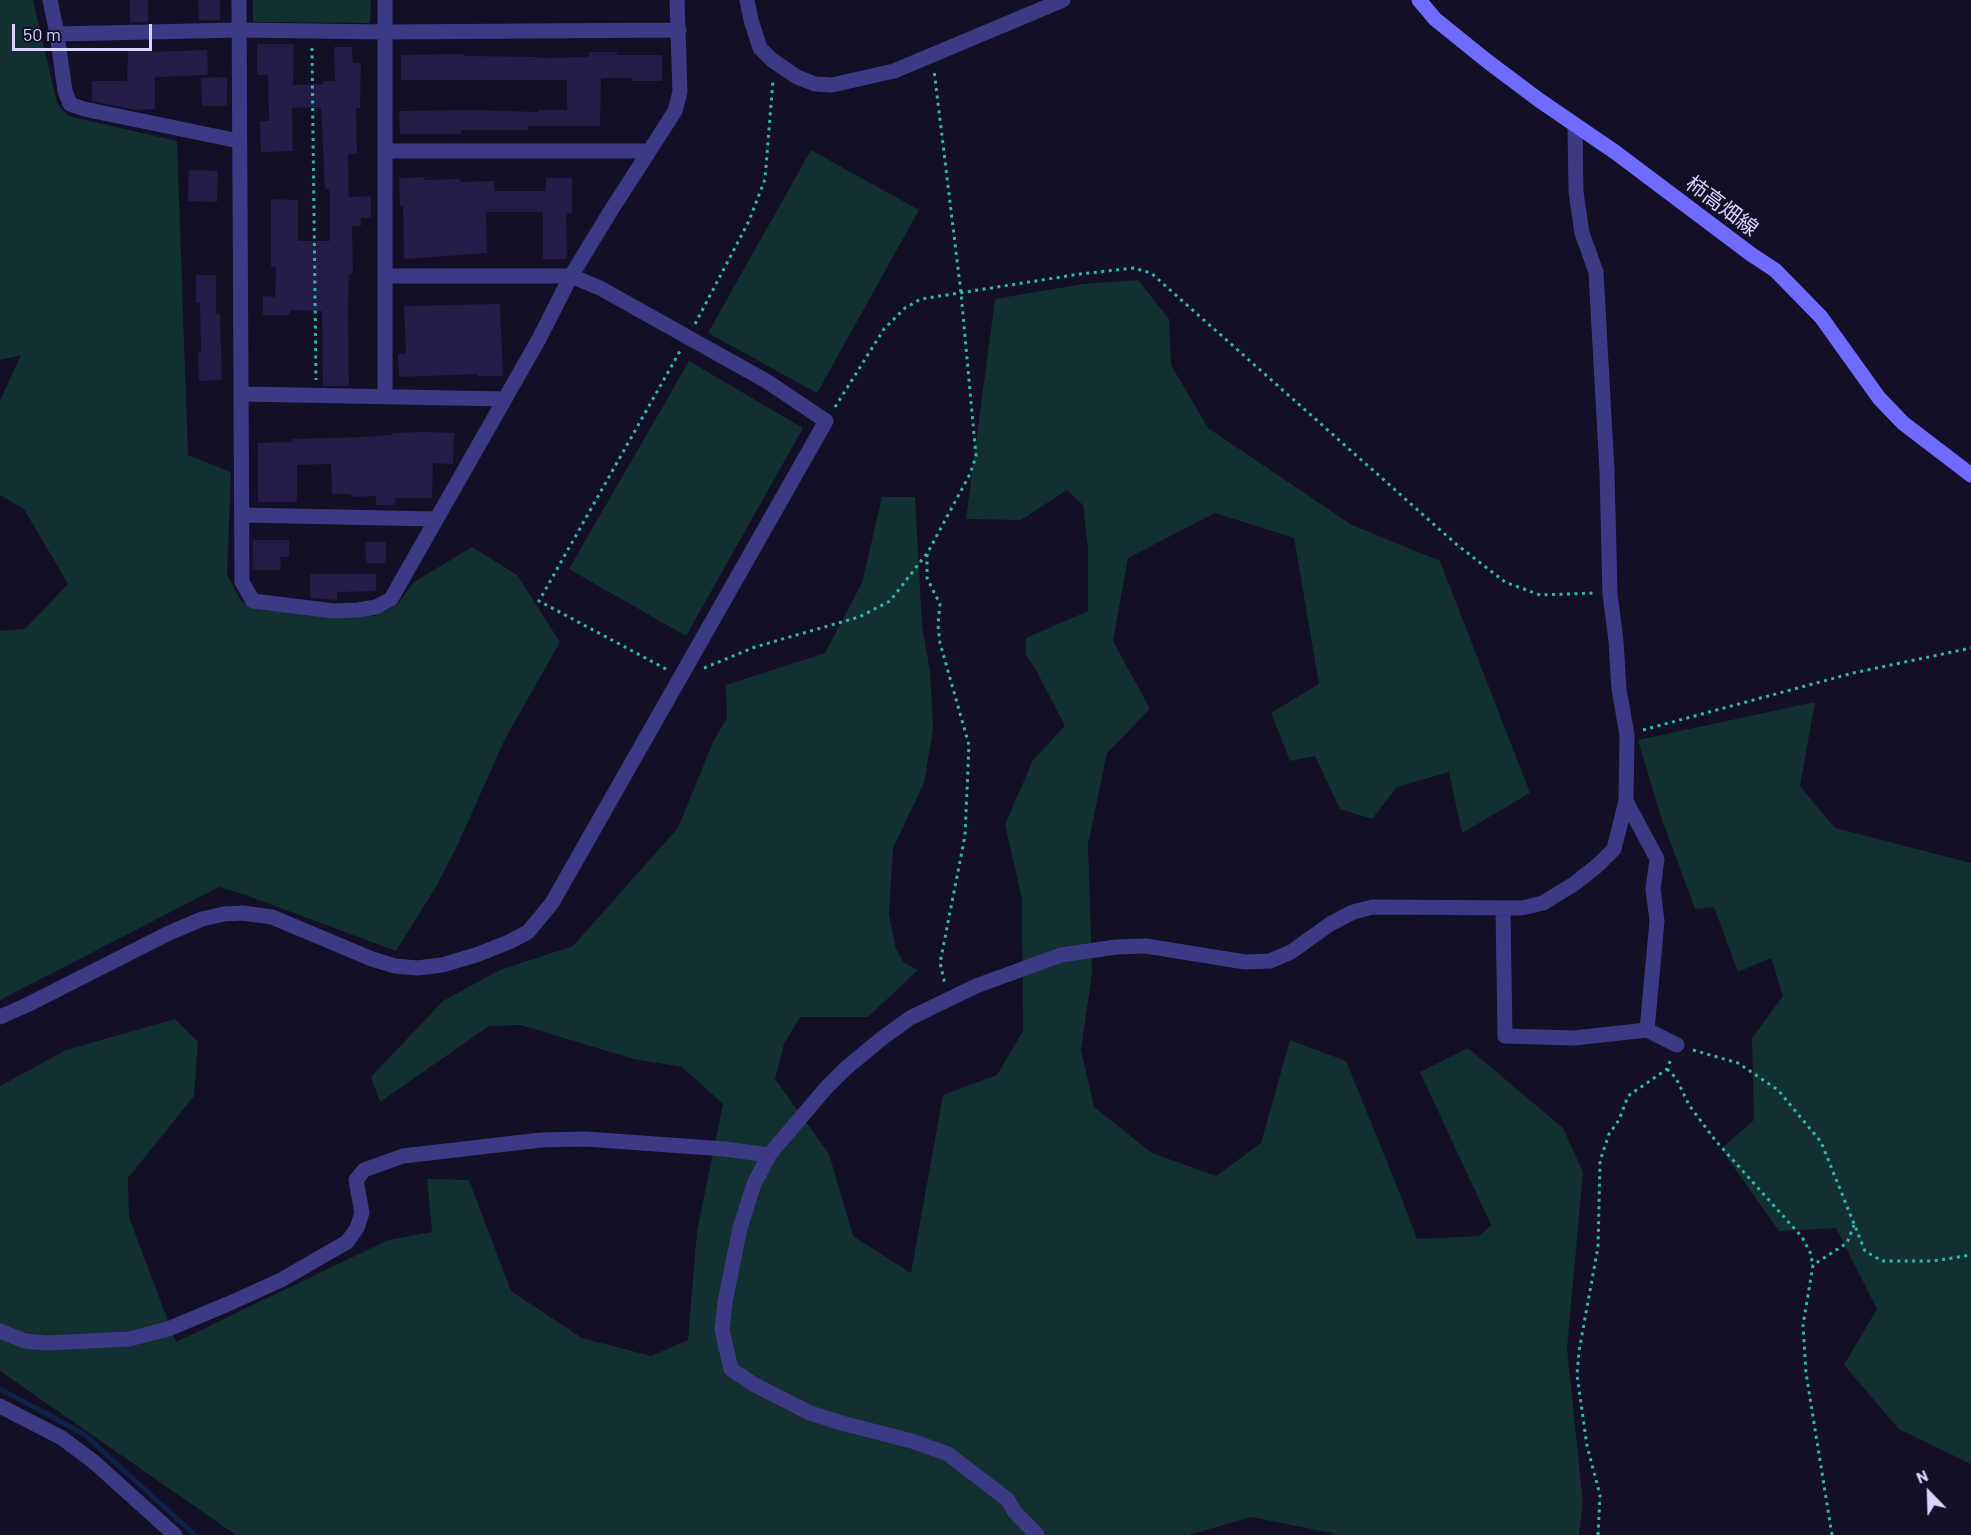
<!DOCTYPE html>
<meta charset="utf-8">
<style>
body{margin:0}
#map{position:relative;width:1971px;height:1535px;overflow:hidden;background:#130f26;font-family:Barlow,sans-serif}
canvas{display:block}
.north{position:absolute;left:1899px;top:1463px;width:60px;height:60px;-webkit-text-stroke:4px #130f26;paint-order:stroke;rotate:337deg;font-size:16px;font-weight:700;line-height:24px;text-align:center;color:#d9d4ff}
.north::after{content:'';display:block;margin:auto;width:21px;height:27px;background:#d9d4ff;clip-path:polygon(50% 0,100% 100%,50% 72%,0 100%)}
.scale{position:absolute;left:12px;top:24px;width:140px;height:27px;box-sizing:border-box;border:3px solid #d9d4ff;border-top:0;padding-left:8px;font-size:18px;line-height:21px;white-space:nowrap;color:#d9d4ff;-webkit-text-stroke:4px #130f26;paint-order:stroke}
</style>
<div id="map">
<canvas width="1971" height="1535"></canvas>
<div class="north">N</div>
<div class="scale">50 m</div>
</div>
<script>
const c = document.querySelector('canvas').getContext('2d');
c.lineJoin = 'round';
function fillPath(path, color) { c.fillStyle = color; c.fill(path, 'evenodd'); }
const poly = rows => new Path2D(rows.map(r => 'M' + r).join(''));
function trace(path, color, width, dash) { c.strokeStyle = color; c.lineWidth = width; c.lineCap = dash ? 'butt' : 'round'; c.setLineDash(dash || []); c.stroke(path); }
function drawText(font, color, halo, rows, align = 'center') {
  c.font = font + ' Barlow,"Noto Sans JP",sans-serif'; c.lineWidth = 5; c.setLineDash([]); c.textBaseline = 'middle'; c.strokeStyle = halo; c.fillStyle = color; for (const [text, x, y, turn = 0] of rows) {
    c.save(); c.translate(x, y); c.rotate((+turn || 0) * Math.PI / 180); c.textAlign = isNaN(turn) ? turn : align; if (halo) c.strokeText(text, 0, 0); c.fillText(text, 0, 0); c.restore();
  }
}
const green = poly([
 [0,0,33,0,57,103,68,116,177,141,188,455,231,472,227,575,242,602,263,610,344,617,375,616,397,605,414,582,472,547,517,575,560,642,505,739,458,844,437,885,396,951,240,893,219,887,0,1000,0,631,25,629,68,584,24,509,0,495,0,401,21,355,0,360],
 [253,0,371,0,370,23,253,22],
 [811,150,919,210,817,393,708,333],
 [1138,280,1169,319,1171,365,1208,428,1352,525,1440,561,1530,793,1462,833,1449,772,1397,787,1372,819,1340,809,1315,756,1290,761,1271,713,1319,684,1294,538,1215,513,1128,558,1113,641,1150,709,1107,753,1088,844,1092,973,1081,1050,1094,1107,1152,1153,1216,1176,1261,1143,1290,1040,1346,1061,1396,1184,1417,1239,1479,1236,1491,1225,1420,1072,1468,1048,1563,1128,1583,1172,1567,1348,1583,1503,1579,1535,1333,1535,1332,1533,1251,1517,1189,1535,236,1535,0,1371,0,1086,66,1050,175,1019,198,1042,194,1096,128,1178,129,1217,176,1342,388,1240,432,1232,427,1179,469,1180,511,1291,582,1338,651,1356,688,1340,697,1231,723,1104,682,1067,634,1059,521,1025,489,1026,380,1102,371,1077,443,1001,500,970,573,946,678,828,713,742,727,718,726,685,825,653,862,583,882,497,915,497,922,626,930,671,933,730,924,783,893,848,889,914,895,946,903,962,918,970,868,1017,800,1017,784,1044,775,1079,829,1154,853,1236,911,1273,943,1095,997,1075,1023,1031,1022,899,1005,825,1033,760,1065,726,1036,670,1026,655,1026,638,1088,611,1088,549,1083,505,1067,490,1021,520,966,519,995,299,1083,284],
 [689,361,803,428,686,636,569,569],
 [1815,702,1800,786,1835,828,1971,863,1971,1464,1899,1429,1844,1365,1877,1309,1836,1228,1779,1231,1721,1149,1754,1120,1752,1038,1783,996,1771,958,1738,972,1714,907,1695,909,1660,814,1638,740]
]);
const stream = poly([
 [0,1389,84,1434,195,1535]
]);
const building = poly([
 [130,0,148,0,148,22,130,23],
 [198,0,220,0,220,20,199,20],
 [257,44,294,44,293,85,323,84,323,81,335,81,334,47,352,47,353,63,361,63,360,108,356,108,357,154,348,154,349,197,371,196,371,218,361,218,361,226,352,226,353,274,349,274,348,311,349,386,323,386,322,311,291,310,290,315,263,315,263,296,275,297,276,266,271,267,271,199,298,200,298,241,330,241,330,189,325,189,321,107,292,108,293,151,261,152,260,121,269,121,268,75,257,75],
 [128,50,152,50,152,52,207,50,208,75,155,77,155,109,135,110,92,101,92,81,127,81],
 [589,52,617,52,617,55,662,55,662,81,632,81,632,78,601,78,600,126,528,126,528,130,461,130,461,134,400,134,399,111,474,110,538,112,538,110,567,110,567,80,401,80,401,55,464,54,464,56,538,57,538,58,589,57],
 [227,77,227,106,202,106,201,78],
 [189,170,218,171,217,202,188,201],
 [424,177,424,180,460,179,460,182,494,181,494,191,546,191,546,178,572,178,572,213,566,213,567,259,543,259,543,212,486,212,487,253,404,259,403,205,400,206,399,178],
 [196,275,216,275,216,314,220,314,222,380,199,381,198,353,201,353,200,303,196,303],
 [500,304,503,376,478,376,478,374,399,377,398,354,406,354,404,306],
 [424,432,454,433,453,464,433,463,432,498,395,498,395,505,376,505,376,496,351,497,351,494,332,494,331,464,297,465,297,502,258,502,258,443,292,442,292,439,363,437,392,435,392,433],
 [253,540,289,540,289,557,280,557,281,570,253,570],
 [365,542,386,542,386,563,366,563],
 [310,574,376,574,376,591,337,592,337,600,310,598]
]);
const path = poly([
 [312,48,316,380],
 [695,324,749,221,765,179,773,80],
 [835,407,884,329,905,308,921,299,1080,274,1134,268,1151,273,1456,544,1505,582,1540,595,1595,593],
 [927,554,927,578,940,604,938,625,940,643,969,745,965,836,940,963,945,984],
 [704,668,755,647,859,617,890,601,928,552,970,474,976,456,961,293,934,70],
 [666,669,539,601,680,351],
 [1643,730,1853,673,1971,648],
 [1693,1050,1738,1063,1778,1090,1821,1142,1865,1251,1882,1261,1933,1261,1971,1255],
 [1667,1069,1676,1078,1689,1105,1715,1140,1802,1237,1810,1252,1813,1265],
 [1598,1535,1600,1495,1587,1446,1577,1375,1579,1351,1598,1247,1600,1161,1609,1134,1619,1120,1628,1096,1667,1069,1671,1059],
 [1832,1535,1806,1373,1803,1325,1813,1265,1847,1243,1854,1225]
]);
const minor = poly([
 [50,0,57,34,65,91,70,104,84,109,239,141],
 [239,0,242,582,253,601,334,611,358,610,376,607,391,599,539,339,571,276,610,212,675,111,680,92,677,0],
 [385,0,385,397],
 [747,0,751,20,760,48,772,60,797,77,815,84,832,85,894,71,1063,0],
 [57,34,239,30,385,32,679,30],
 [385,151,649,151],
 [243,394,505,399],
 [242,515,436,519],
 [1626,801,1657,859,1653,889,1657,921,1647,1030],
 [1503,909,1505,1036,1574,1038,1647,1030,1677,1045],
 [0,1017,27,1005,169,933,202,919,224,914,243,913,272,917,372,959,395,966,417,968,442,965,476,955,509,942,528,932,552,903,826,421,768,382,600,288,571,276,385,276],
 [0,1331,25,1341,47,1343,129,1339,168,1329,228,1304,281,1280,347,1242,357,1228,362,1213,356,1180,364,1170,403,1156,541,1140,586,1139,725,1149,769,1155],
 [0,1406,62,1438,94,1462,175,1535],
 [1037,1535,1014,1511,1008,1500,948,1454,912,1441,845,1424,810,1413,753,1384,731,1369,722,1330,725,1302,740,1228,754,1184,769,1155,826,1088,845,1069,881,1039,910,1018,976,986,1061,955,1116,947,1146,946,1245,962,1270,961,1291,952,1330,924,1353,912,1373,907,1522,908,1543,903,1574,884,1598,865,1614,849,1626,801,1627,735,1619,689,1616,641,1610,594,1607,472,1596,272,1582,233,1576,192,1575,125]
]);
const secondary = poly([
 [1419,0,1435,19,1487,61,1539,100,1615,152,1752,255,1775,270,1821,317,1879,398,1903,423,1971,475]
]);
const streetNames = [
 ["柿高畑線",1722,206,37]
];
fillPath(green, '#12302f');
trace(stream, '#0c2248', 5);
fillPath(building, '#241b47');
trace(path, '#2fb8b0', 3, [3, 4.5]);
trace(minor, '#3d3a85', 15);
trace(secondary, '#6f6bff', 15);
drawText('21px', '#d9d4ff', '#130f26', streetNames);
</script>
